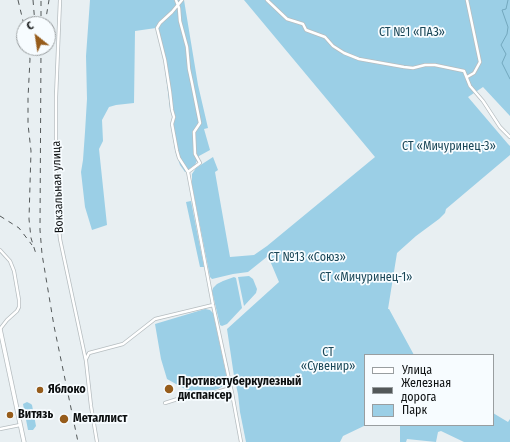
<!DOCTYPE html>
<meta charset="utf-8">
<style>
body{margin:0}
#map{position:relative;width:510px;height:442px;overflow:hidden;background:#e8eff2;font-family:"Fira Sans Condensed",sans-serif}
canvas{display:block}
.legend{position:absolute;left:364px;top:354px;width:130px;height:72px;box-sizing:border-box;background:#f7fcff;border:1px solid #999ea0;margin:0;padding:5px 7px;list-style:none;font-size:12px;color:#0d1011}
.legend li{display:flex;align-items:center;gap:8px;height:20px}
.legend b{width:20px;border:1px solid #999ea0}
.north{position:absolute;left:16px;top:16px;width:40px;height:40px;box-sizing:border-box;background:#f7fcff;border:1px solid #999ea0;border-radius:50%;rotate:330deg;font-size:11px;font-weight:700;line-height:16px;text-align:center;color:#0d1011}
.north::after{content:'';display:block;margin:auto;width:14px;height:18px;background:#965c1b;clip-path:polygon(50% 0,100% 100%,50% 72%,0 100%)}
</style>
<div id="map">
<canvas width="510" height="442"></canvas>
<ul class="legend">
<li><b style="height:5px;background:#fff"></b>Улица</li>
<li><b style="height:5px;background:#535859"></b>Железная дорога</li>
<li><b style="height:11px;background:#9bcfe6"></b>Парк</li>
</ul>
<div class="north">С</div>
</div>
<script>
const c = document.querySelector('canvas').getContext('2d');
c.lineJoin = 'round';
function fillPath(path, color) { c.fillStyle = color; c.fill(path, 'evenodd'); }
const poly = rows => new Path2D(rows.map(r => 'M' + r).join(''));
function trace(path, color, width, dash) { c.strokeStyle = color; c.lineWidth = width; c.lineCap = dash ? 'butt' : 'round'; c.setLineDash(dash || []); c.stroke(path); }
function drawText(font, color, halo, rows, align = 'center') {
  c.font = font + ' "Fira Sans Condensed",sans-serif'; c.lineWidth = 3.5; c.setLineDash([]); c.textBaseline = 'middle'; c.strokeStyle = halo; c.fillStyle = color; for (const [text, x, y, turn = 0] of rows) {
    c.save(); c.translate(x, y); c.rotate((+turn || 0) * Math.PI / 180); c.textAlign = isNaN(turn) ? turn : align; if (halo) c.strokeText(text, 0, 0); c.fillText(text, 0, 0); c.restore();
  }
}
const green = poly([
 [90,0,184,0,198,85,208,128,204,129,210,150,199,156,195,165,185,172,180,165,175,150,171,124,173,117,170,109,164,60,156,28,135,31,134,103,116,105,109,107,102,120,103,141,99,149,107,225,92,230,85,207,81,172,83,160,85,132,87,99,86,56],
 [244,0,510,0,510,116,483,87,468,97,508,144,510,146,510,155,446,209,445,213,439,219,416,236,397,253,388,309,389,309,414,355,365,355,365,425,366,425,343,436,340,442,246,442,240,412,238,394,234,376,227,329,279,282,268,256,248,272,233,274,212,279,210,277,192,185,192,174,196,168,213,157,218,170,215,172,230,257,254,255,267,246,375,157],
 [191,201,204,267,200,267,186,202],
 [249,276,253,279,257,289,256,293,244,306,238,277],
 [234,277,236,278,242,308,227,324,222,326,220,325,212,291,213,288,217,284,223,281],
 [205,309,210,310,213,313,228,383,218,389,203,393,192,393,167,379,161,359,155,324],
 [27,402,31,404,32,405,36,426,33,430,28,430,23,404],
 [493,413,508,422,510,419,510,442,464,442,441,431,438,432,436,442,407,439,406,442,400,442,400,425,493,425]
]);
const stream = poly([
 [508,0,506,9,502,10,508,27,507,34,501,45,506,54,502,63,510,79]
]);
const minor = poly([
 [60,0,56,97,56,198,60,239,86,361,91,406,97,442],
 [176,0,179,8,180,21,187,47,189,69,192,83,200,123,194,132,195,154,200,163,188,172],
 [182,0,172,12,160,23,157,28,165,60,170,92,172,110,174,117,172,124,177,151,179,158,188,172,213,305,232,393,241,442],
 [267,0,287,19,303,24,306,30,325,37,333,46,344,53,359,59,404,67,413,68,425,65,435,65,464,71,470,86,483,101,500,127,510,137],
 [467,0,480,62,474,73,467,77],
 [0,250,10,261,14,271,19,300,19,307,17,311,7,320,0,329],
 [86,359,89,353,123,344,155,319,213,305],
 [165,403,187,396,203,396,231,388],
 [0,429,20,425]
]);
const tertiary = poly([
 [0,329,24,442]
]);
const rail = poly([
 [18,0,24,25],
 [33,0,35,24],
 [41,16,41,0],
 [45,24,49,0],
 [28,48,30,59,28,98,28,124,31,151,29,219,31,238,36,254],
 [41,48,40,230,42,254,54,326,78,442],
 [0,216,19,228,32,245]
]);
const markers = [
 [169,389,5,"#965c1b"],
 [40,390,4,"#965c1b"],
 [10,415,4,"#965c1b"],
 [64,419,5,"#965c1b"]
];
const parkNames = [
 ["СТ №1 «ПАЗ»",412,33],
 ["СТ «Мичуринец-3»",449,147],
 ["СТ №13 «Союз»",307,258],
 ["СТ «Мичуринец-1»",366,278],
 ["СТ",328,353],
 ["«Сувенир»",328,367]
];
const streetNames = [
 ["Вокзальная улица",58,187,-92]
];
const poiNames = [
 ["Противотуберкулезный",178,382],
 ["диспансер",178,396],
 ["Яблоко",48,390],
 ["Витязь",18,415],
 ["Металлист",73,419]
];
fillPath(green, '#9bcfe6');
trace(stream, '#73a8be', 1);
trace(minor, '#b6bdc0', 4);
trace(tertiary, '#b6bdc0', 5);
trace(minor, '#fff', 2.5);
trace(tertiary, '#fff', 3.5);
trace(rail, '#535859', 1, [5, 5]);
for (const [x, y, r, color] of markers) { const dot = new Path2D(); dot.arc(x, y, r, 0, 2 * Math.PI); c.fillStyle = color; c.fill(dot); trace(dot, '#f7fcff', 1.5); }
drawText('12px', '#194657', '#f7fcff', parkNames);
drawText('12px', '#0d1011', '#f7fcff', streetNames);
drawText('bold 12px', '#0d1011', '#f7fcff', poiNames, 'left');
</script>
